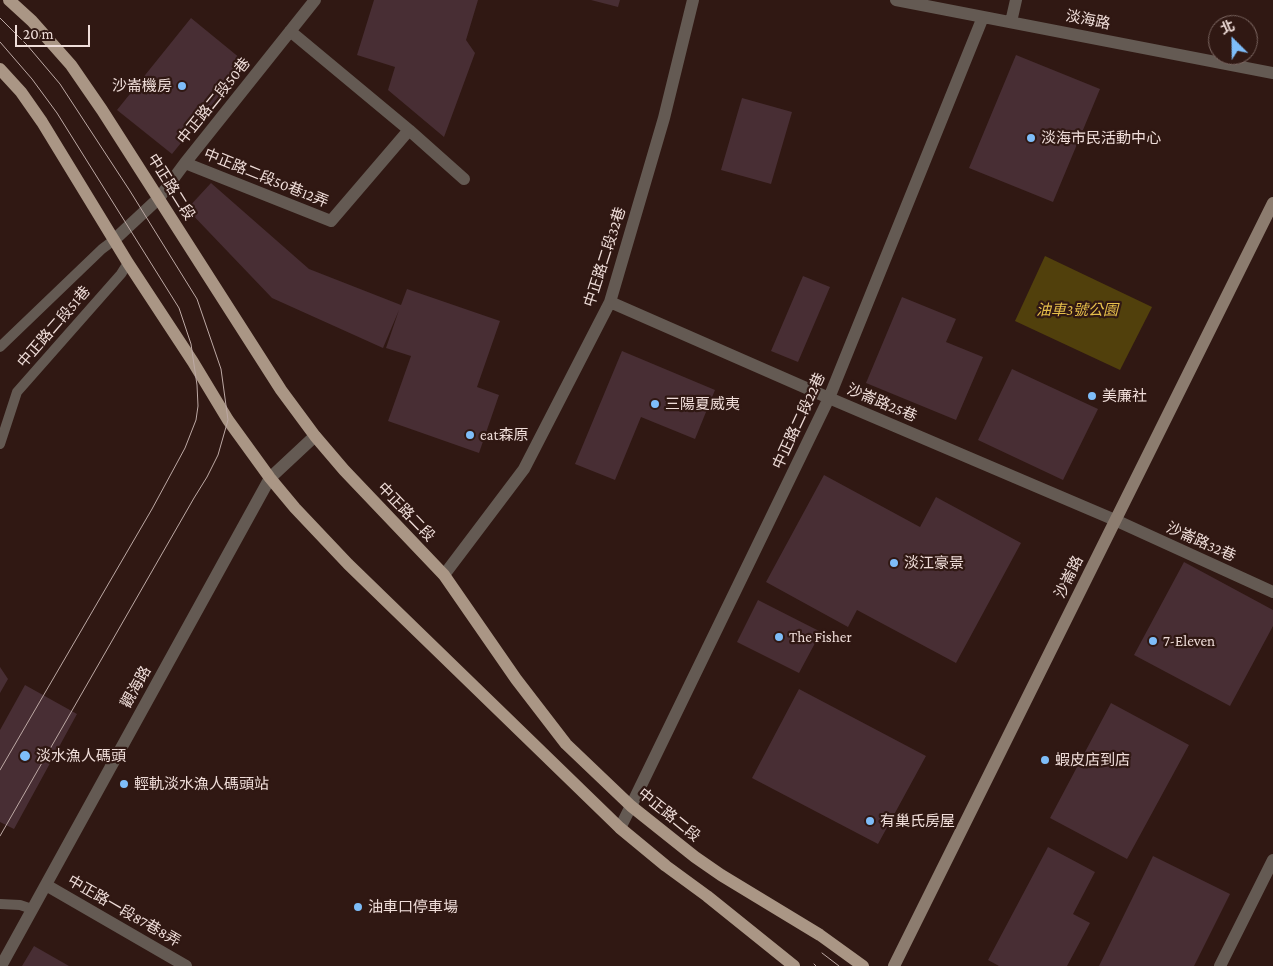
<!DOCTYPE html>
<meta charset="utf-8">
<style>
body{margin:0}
#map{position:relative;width:1273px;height:966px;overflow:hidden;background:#301813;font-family:"Crimson Pro","Noto Sans TC",serif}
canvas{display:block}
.north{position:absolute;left:1208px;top:15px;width:50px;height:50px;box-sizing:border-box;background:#301813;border:1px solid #7c6762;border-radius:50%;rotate:337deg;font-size:14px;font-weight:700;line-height:20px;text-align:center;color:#efddd9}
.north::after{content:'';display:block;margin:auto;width:18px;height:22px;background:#7ebdf9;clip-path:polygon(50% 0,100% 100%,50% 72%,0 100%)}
.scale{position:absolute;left:15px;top:25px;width:75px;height:22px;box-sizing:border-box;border:2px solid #efddd9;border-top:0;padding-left:6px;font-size:15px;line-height:18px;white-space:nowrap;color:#efddd9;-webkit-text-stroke:4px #301813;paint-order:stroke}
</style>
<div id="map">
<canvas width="1273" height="966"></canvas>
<div class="north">北</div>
<div class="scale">20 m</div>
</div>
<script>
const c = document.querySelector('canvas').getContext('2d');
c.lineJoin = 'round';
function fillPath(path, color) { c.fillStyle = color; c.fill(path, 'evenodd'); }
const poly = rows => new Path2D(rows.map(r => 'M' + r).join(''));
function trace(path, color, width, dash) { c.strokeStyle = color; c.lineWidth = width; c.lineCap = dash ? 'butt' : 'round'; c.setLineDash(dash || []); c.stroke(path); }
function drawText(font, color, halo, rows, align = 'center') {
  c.font = font + ' "Crimson Pro","Noto Sans TC",serif'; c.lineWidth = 4.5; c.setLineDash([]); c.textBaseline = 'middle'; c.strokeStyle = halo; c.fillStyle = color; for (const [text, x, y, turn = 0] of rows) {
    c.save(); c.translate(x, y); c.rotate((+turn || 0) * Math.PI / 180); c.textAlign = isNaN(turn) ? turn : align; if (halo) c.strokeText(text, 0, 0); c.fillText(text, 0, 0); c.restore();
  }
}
const green = poly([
 [1045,256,1152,307,1120,370,1015,321]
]);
const building = poly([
 [374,0,478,0,466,40,475,53,444,137,388,90,395,67,357,55],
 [591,0,620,0,618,7],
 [191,18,246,63,172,154,117,110],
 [1016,55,1100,89,1053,202,969,168],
 [742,98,792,112,771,184,721,170],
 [211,183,309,269,401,305,407,289,500,321,477,387,499,395,479,453,388,421,411,356,386,348,399,310,383,348,272,298,187,209],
 [803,276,830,287,798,362,771,351],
 [902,297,956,319,946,342,983,357,956,420,866,383],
 [622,351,715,390,695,439,641,417,615,480,575,464],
 [1012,369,1098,409,1063,480,978,440],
 [824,475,920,527,936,497,1021,543,956,663,857,610,848,627,766,582],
 [1184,562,1273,610,1273,626,1230,706,1134,655],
 [758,600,821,632,799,673,737,642],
 [0,667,8,679,0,693],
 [25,685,77,714,14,829,0,822,0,730],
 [799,689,926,756,878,844,752,778],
 [1111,703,1189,745,1127,859,1050,818],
 [1048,847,1095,872,1073,914,1090,923,1067,966,999,966,988,960],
 [1153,856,1230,894,1194,966,1099,966],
 [34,946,69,966,22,966]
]);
const lane = poly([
 [0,347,102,249,114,240],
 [0,444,17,392,121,274,128,263],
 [0,904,20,905,32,909]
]);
const street = poly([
 [896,0,1273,73],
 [1011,22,1016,0],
 [409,130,464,179],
 [185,163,331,221,409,130,290,31],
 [114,240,159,198,185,163,315,0],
 [610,302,829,398,1115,520,1273,592],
 [444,575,524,469,610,302,664,118,693,0],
 [620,828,631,806,829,398,983,17],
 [46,885,186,966],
 [1,966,270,478,315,436],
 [1220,966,1273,860]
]);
const secondary = poly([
 [894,966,1273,203]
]);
const primary = poly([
 [9,0,32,21,71,65,102,110,281,390,315,436,344,470,444,575,516,679,566,744,631,806,695,857,721,875,820,935,863,966],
 [0,69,21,92,42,122,128,263,193,362,228,420,270,478,295,508,348,564,620,828,666,866,707,896,794,966]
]);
const tram = poly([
 [0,18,27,45,60,84,130,191,197,299,221,369,228,420,218,455,207,477,194,498,0,836],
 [0,42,32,79,57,113,179,308,191,344,197,385,198,406,196,420,185,448,178,461,152,509,0,770],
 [822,953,839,966],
 [814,964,816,966]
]);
const markers = [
 [182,86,5,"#7ebdf9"],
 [1031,138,5,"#7ebdf9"],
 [1092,396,5,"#7ebdf9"],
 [655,404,5,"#7ebdf9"],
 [470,435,5,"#7ebdf9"],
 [894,563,5,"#7ebdf9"],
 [779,637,5,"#7ebdf9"],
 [1153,641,5,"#7ebdf9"],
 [25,756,6,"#7ebdf9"],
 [1045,760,5,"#7ebdf9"],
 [124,784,5,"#7ebdf9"],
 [870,821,5,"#7ebdf9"],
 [358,907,5,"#7ebdf9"]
];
const streetNames = [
 ["淡海路",1088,20,11],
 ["中正路二段50巷",214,101,-51],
 ["中正路二段50巷12弄",266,178,22],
 ["中正路二段",171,187,58],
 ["中正路二段32巷",605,257,-72],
 ["中正路二段51巷",54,327,-49],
 ["沙崙路25巷",882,403,23],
 ["中正路二段22巷",799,421,-65],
 ["中正路二段",406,512,46],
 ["沙崙路32巷",1201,542,24],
 ["沙崙路",1069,577,-64],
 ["觀海路",136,687,-61],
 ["中正路二段",669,815,39],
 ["中正路一段87巷8弄",124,911,30]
];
const poiNames = [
 ["沙崙機房",172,86,"right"],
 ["淡海市民活動中心",1041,138],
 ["美廉社",1102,396],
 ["三陽夏威夷",665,404],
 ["eat森原",480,435],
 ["淡江豪景",904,563],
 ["The Fisher",789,637],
 ["7-Eleven",1163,641],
 ["淡水漁人碼頭",36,756],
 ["蝦皮店到店",1055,760],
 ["輕軌淡水漁人碼頭站",134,784],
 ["有巢氏房屋",880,821],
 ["油車口停車場",368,907]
];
const parkNames = [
 ["油車3號公園",1077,310]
];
fillPath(green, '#51400c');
fillPath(building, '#482e34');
trace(lane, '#645a53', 10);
trace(street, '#645a53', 12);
trace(secondary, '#8c7c6f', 12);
trace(primary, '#aa9685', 12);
trace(tram, '#bda9a5', 1);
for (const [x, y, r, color] of markers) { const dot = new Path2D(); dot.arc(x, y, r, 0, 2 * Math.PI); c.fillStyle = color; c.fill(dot); trace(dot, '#301813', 2); }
drawText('15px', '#efddd9', '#301813', streetNames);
drawText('15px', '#efddd9', '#301813', poiNames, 'left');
drawText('italic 15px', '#e6bf4b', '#301813', parkNames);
</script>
